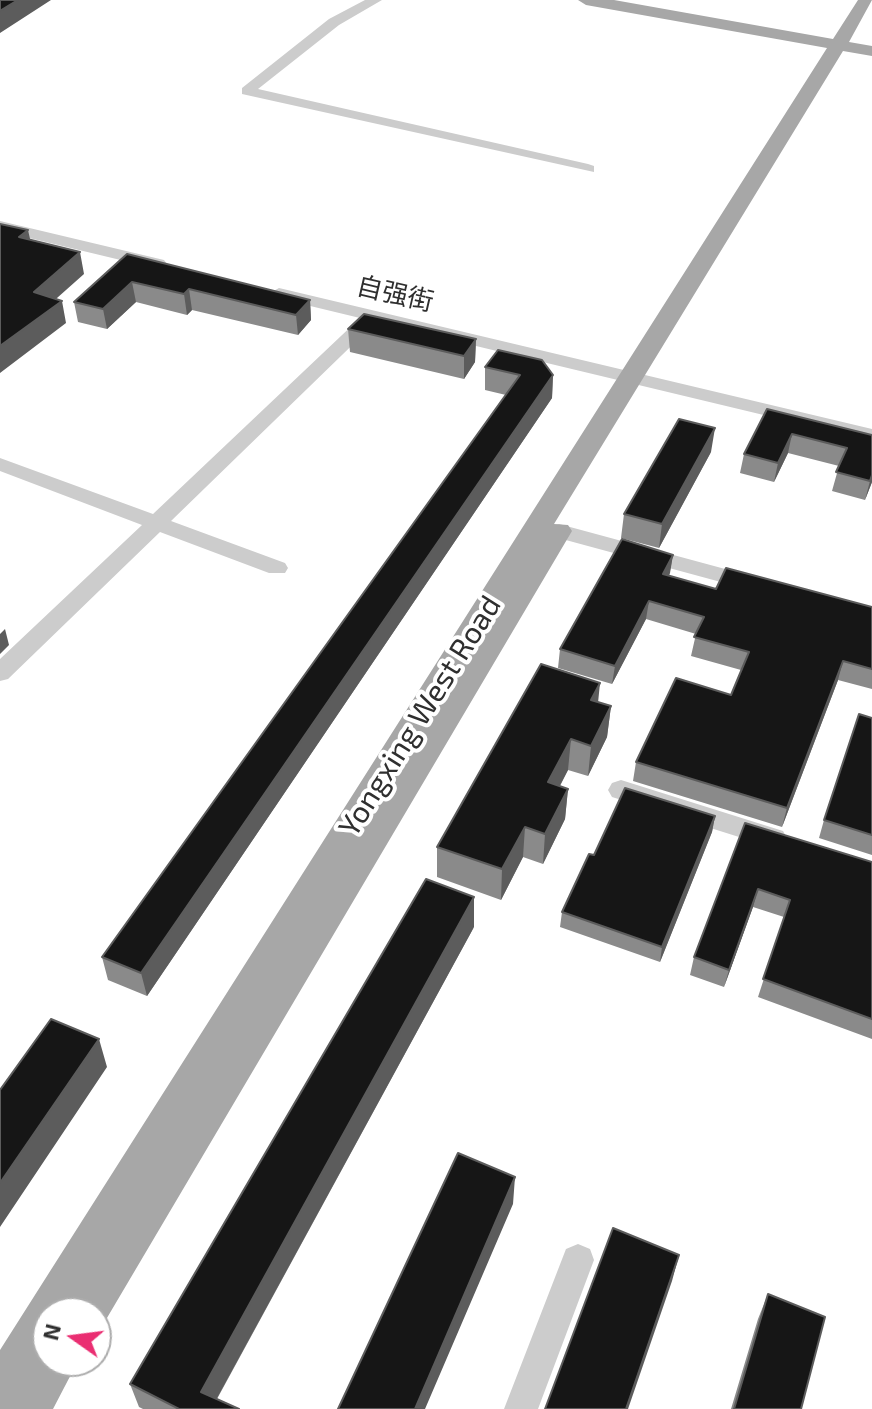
<!DOCTYPE html>
<meta charset="utf-8">
<style>
body{margin:0}
#map{position:relative;width:872px;height:1409px;overflow:hidden;background:#fff;font-family:"Exo 2",sans-serif}
canvas{display:block}
.north{position:absolute;left:32px;top:1297px;width:80px;height:80px;box-sizing:border-box;background:#fff;border:2px solid #acacac;border-radius:50%;rotate:284deg;font-size:22px;font-weight:700;line-height:32px;text-align:center;color:#2f2f2f}
.north::after{content:'';display:block;margin:auto;width:28px;height:36px;background:#ea2e72;clip-path:polygon(50% 0,100% 100%,50% 72%,0 100%)}
</style>
<div id="map">
<canvas width="872" height="1409"></canvas>
<div class="north">N</div>
</div>
<script>
const c = document.querySelector('canvas').getContext('2d');
c.lineJoin = 'round';
const poly = rows => new Path2D(rows.map(r => 'M' + r).join(''));
function fillPath(path, color) { c.fillStyle = color; c.fill(path, 'evenodd'); }
function trace(path, color, width, dash) { c.strokeStyle = color; c.lineWidth = width; c.lineCap = dash ? 'butt' : 'round'; c.setLineDash(dash || []); c.stroke(path); }
function drawText(font, color, halo, rows, align = 'center') {
  c.font = font + ' "Exo 2","Noto Sans SC",sans-serif'; c.lineWidth = 8; c.setLineDash([]); c.textBaseline = 'middle'; c.strokeStyle = halo; c.fillStyle = color; for (const [text, x, y, turn = 0] of rows) {
    c.save(); c.translate(x, y); c.rotate((+turn || 0) * Math.PI / 180); c.textAlign = isNaN(turn) ? turn : align; if (halo) c.strokeText(text, 0, 0); c.fillText(text, 0, 0); c.restore();
  }
}
const minor = poly([
 [365,0,382,0,339,25,258,89,588,164,594,166,594,172,242,94,242,88,329,19,365,0],
 [0,221,164,260,167,264,158,269,0,231,0,221],
 [279,288,872,429,872,441,376,322,171,521,285,563,288,568,285,573,269,573,160,532,8,679,0,681,0,659,142,525,0,471,0,458,153,514,360,318,273,297,270,293,279,288],
 [559,524,762,579,765,584,754,591,551,536,548,531,551,526,559,524],
 [621,780,783,831,787,838,783,845,774,848,612,797,608,790,612,783,621,780],
 [578,1244,590,1249,594,1260,538,1409,504,1409,566,1249,578,1244]
]);
const major = poly([
 [578,0,614,0,833,39,858,0,872,0,849,42,872,46,872,56,843,51,554,524,568,525,572,531,101,1328,96,1330,96,1313,48,1313,48,1361,78,1361,53,1409,0,1409,0,1350,827,48,586,5,578,0]
]);
const wall = poly([
 [127,254,310,300,311,320,298,335,192,310,187,315,136,302,107,329,78,322,74,302],
 [348,329,476,339,475,362,464,379,350,352],
 [485,367,553,375,552,398,147,996,108,980,102,957,506,395,485,390],
 [767,409,872,435,872,482,865,500,832,491,839,466,788,453,774,482,740,473,744,454],
 [711,452,659,548,621,538,624,514],
 [673,555,669,576,716,589,872,607,872,689,838,680,782,827,633,781,636,762,731,695,741,670,691,656,696,634,646,619,612,684,558,668,560,649],
 [598,703,611,706,607,737,588,776,568,770,560,786,568,789,565,819,543,864,523,857,501,900,437,877,437,847],
 [872,718,872,855,819,838,824,820],
 [715,816,712,832,660,962,560,927,562,912,594,855],
 [745,823,872,862,872,1039,758,997,784,917,753,907,724,987,690,975,694,957],
 [474,927,217,1399,239,1409,143,1409,139,1407,130,1384],
 [768,1294,801,1409,731,1409,758,1319]
]);
const shadedWall = poly([
 [18,0,51,0,0,33,0,11],
 [28,230,33,252,19,237],
 [80,252,84,274,39,314,34,292],
 [132,282,136,302,107,329,103,309],
 [189,289,192,310,187,315,184,294],
 [310,300,311,320,298,335,296,315],
 [62,301,66,323,0,373,0,346],
 [476,339,475,362,464,379,464,356],
 [553,375,552,398,147,996,141,973],
 [715,428,711,452,659,548,662,524],
 [792,434,788,453,774,482,778,463],
 [872,475,872,482,865,500,870,481],
 [673,555,670,573,660,593,663,574],
 [649,601,646,619,612,684,615,666],
 [5,629,9,645,0,654,0,634],
 [843,661,838,680,782,827,787,808],
 [600,683,597,713,591,700],
 [611,706,607,737,588,776,591,746],
 [571,739,568,770,546,812,548,782],
 [568,789,565,819,543,864,545,834],
 [715,816,712,832,660,962,662,947],
 [525,827,523,857,501,900,502,869],
 [758,889,753,907,724,987,729,970],
 [474,897,474,927,211,1409,201,1392],
 [99,1039,107,1067,0,1227,0,1183],
 [515,1177,513,1204,425,1409,415,1409],
 [679,1255,672,1281,628,1409,626,1409]
]);
const building = poly([
 [0,0,18,0,0,11,0,0],
 [0,224,28,230,19,237,80,252,34,292,62,301,0,346,0,224],
 [127,254,310,300,296,315,189,289,184,294,132,282,103,309,74,302,127,254],
 [364,314,476,339,464,356,348,329,364,314],
 [498,350,542,360,553,375,141,973,102,957,520,375,485,367,498,350],
 [767,409,872,435,872,475,870,481,836,472,847,448,792,434,778,463,744,454,767,409],
 [679,419,715,428,662,524,624,514,679,419],
 [622,539,673,555,663,574,716,589,726,568,872,607,872,669,843,661,787,808,636,762,676,678,731,695,749,652,694,637,704,617,649,601,615,666,560,649,622,539],
 [541,664,600,683,591,700,611,706,591,746,571,739,548,782,568,789,545,834,525,827,502,869,437,847,541,664],
 [859,714,872,718,872,835,824,820,859,714],
 [625,788,715,816,662,947,562,912,589,854,594,855,625,788],
 [745,823,872,862,872,1019,763,979,790,900,758,889,729,970,694,957,745,823],
 [426,879,474,897,201,1392,239,1409,179,1409,130,1384,426,879],
 [51,1019,99,1039,0,1183,0,1090,51,1019],
 [458,1153,515,1177,415,1409,338,1409,458,1153],
 [613,1228,679,1255,626,1409,545,1409,613,1228],
 [768,1294,825,1317,801,1409,734,1409,768,1294]
]);
const farStreetnames = [
 ["自强街",395,294,13]
];
const streetNames = [
 ["Yongxing West Road",420,716,-58]
];
fillPath(minor, '#ccc');
fillPath(major, '#a7a7a7');
fillPath(wall, '#8a8a8a');
fillPath(shadedWall, '#5c5c5c');
fillPath(building, '#161616');
trace(building, '#5c5c5c', 2);
drawText('26px', '#2f2f2f', '#fff', farStreetnames);
drawText('30px', '#2f2f2f', '#fff', streetNames);
</script>
